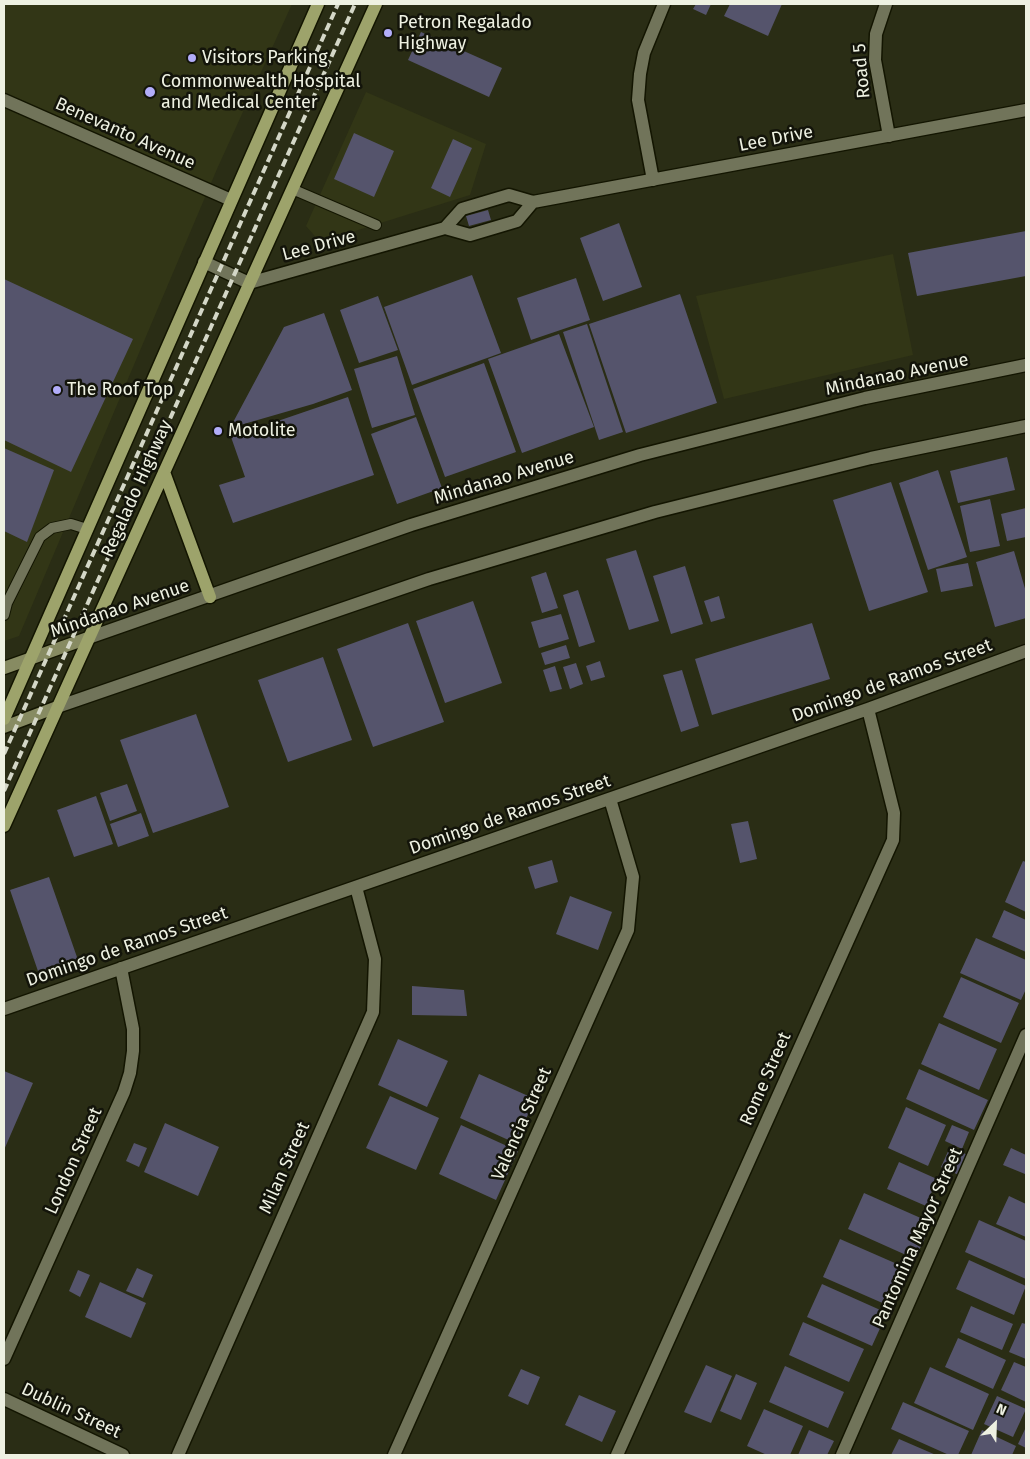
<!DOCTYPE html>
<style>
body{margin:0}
#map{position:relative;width:1030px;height:1459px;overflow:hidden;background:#2a2d15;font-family:"Fira Sans",sans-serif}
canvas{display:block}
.frame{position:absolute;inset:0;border:5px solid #eef1e2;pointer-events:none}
.north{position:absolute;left:970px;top:1399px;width:50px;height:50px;-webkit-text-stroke:4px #13140a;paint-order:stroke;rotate:24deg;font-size:14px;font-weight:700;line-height:20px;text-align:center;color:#eef1e2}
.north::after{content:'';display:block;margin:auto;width:18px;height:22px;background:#eef1e2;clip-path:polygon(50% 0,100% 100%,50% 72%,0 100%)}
</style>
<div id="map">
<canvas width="1030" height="1459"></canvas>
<div class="frame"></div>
<div class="north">N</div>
</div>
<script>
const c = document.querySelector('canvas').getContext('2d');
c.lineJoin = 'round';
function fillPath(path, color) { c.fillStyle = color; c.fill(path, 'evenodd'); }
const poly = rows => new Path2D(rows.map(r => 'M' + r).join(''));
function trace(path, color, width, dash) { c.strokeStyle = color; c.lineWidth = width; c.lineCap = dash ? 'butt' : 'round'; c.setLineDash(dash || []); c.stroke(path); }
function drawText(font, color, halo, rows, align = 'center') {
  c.font = font + ' "Fira Sans",sans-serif'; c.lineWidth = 5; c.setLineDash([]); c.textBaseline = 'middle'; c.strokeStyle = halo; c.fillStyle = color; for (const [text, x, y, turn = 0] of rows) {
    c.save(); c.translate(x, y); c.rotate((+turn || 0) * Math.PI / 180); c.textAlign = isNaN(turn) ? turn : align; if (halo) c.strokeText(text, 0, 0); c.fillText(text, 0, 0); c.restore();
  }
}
const built = poly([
 [4,4,292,4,217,169,19,636,4,641],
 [366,92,486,144,470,195,320,242,306,226],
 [893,254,913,355,724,399,696,296]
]);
const building = poly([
 [696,4,711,4,706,15,693,9],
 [730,4,782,4,768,36,724,16],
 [421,32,502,68,489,97,408,60],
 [354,133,394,151,374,197,334,179],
 [453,139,472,148,450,197,431,188],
 [488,210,491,220,469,226,466,216],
 [619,223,642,287,603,301,580,238],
 [1026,231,1026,276,917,296,908,253],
 [472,275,501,353,412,385,384,307],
 [576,278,590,320,531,340,517,298],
 [4,279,133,339,71,472,4,440],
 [680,294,717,403,626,433,589,324],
 [378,296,398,350,359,363,340,310],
 [324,313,352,390,313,404,230,428,284,327],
 [587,324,623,432,599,440,563,332],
 [559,334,594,427,522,453,488,359],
 [397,356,415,415,372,428,354,369],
 [484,363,516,452,445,477,413,389],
 [348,397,374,475,233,523,219,485,245,477,231,437],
 [416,417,442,488,397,504,371,434],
 [4,448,54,470,27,542,4,531],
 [1007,457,1015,490,958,503,950,471],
 [938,470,967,557,928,570,899,483],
 [891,482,928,592,869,611,833,500],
 [990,499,1000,546,970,552,960,506],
 [1026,508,1026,537,1007,541,1001,514],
 [636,550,659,621,629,630,606,559],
 [1014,551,1026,592,1026,618,995,627,976,562],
 [968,563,973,586,941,592,936,569],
 [685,566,703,624,671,634,653,576],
 [546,572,558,608,542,613,531,577],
 [578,590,595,642,579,647,563,595],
 [719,596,725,618,711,622,704,601],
 [473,601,502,683,445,703,416,621],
 [561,614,569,639,539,648,531,622],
 [408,623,444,722,373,747,337,649],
 [812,623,830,679,712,715,695,659],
 [566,645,570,658,545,665,541,653],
 [323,657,352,740,288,762,258,680],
 [600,661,605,677,591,681,586,666],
 [576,663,583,684,570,689,563,667],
 [555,666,562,689,550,692,543,670],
 [682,670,699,726,681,732,663,675],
 [196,714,229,807,153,833,120,740],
 [127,784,137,811,110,821,100,793],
 [96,796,113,844,74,857,57,810],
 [141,813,149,836,118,847,110,824],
 [748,821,757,859,740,863,731,824],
 [552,860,558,882,535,889,528,867],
 [1023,861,1026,862,1026,912,1005,902],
 [49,877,78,960,39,974,10,890],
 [570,896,612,912,598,950,556,934],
 [1004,910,1026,920,1026,952,992,937],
 [976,938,1026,960,1026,989,1021,1000,960,973],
 [961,977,1019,1003,1001,1043,943,1017],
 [412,986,464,990,467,1016,412,1015],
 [939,1023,997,1049,979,1090,921,1064],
 [398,1039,448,1061,427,1107,378,1085],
 [919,1069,988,1100,974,1130,906,1099],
 [4,1071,33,1083,4,1150],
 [479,1074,535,1099,515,1143,460,1118],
 [390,1096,439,1118,416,1170,366,1148],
 [906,1107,946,1125,928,1166,888,1148],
 [165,1123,219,1147,198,1196,144,1172],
 [461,1125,518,1151,496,1200,439,1174],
 [952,1125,969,1132,962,1149,945,1141],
 [134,1143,147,1148,139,1167,126,1161],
 [950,1147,970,1156,961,1176,941,1167],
 [1011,1148,1026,1155,1026,1171,1025,1174,1003,1165],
 [899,1162,937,1179,926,1206,887,1189],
 [864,1193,932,1223,915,1259,848,1229],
 [1009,1196,1026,1204,1026,1237,996,1224],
 [979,1220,1026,1241,1026,1279,965,1252],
 [840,1239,904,1267,887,1305,823,1277],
 [969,1260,1026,1286,1014,1315,956,1289],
 [137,1268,153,1275,143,1298,126,1291],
 [78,1270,90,1275,80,1297,69,1291],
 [100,1282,146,1303,131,1338,85,1317],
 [822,1284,887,1313,872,1346,807,1317],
 [971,1306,1013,1324,1002,1350,960,1332],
 [803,1322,864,1349,849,1382,789,1355],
 [1022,1323,1026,1324,1026,1359,1009,1352],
 [958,1338,1006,1360,993,1389,945,1367],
 [1014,1362,1026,1367,1026,1402,1001,1390],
 [706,1365,732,1376,711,1423,684,1412],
 [785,1366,844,1392,828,1428,769,1402],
 [930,1367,989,1394,973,1430,914,1403],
 [521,1369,540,1377,528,1405,508,1396],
 [736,1374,757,1383,741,1420,720,1411],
 [579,1395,616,1411,602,1442,565,1425],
 [997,1396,1026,1409,1013,1437,984,1424],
 [903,1402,969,1431,958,1455,949,1455,891,1429],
 [764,1409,803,1426,790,1455,767,1455,747,1446],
 [1026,1427,1026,1448,1018,1444],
 [809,1430,834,1441,827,1455,798,1455],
 [982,1430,1016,1446,1012,1455,971,1455],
 [899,1439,936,1455,891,1455]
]);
const service = poly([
 [292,189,376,225],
 [4,615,7,603,40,537,52,528,71,524,87,529]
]);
const minor = poly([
 [886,4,876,34,875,60,889,136],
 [4,100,231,200],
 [653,180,638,100,640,74,644,53,664,4],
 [445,228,462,209,509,195,533,202,1026,110],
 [204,262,249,283,445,228,470,235,517,221,533,202],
 [88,638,411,525,640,455,865,398,1026,365],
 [57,707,429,579,655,512,871,458,1026,426],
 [4,1009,868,709,1026,651],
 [4,1359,124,1092,130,1073,133,1051,133,1029,121,968],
 [4,1399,123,1455],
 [178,1455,373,1012,375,959,356,887],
 [394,1455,628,930,633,877,610,799],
 [617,1455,893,840,894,813,868,709],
 [842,1455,1026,1035]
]);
const secondary = poly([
 [4,668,88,638],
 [4,727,57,707]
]);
const primary = poly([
 [164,472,210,597],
 [4,719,318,4],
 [4,826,376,4]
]);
const rail = poly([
 [4,754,338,4],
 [4,791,355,4]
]);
const markers = [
 [388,33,5,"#b2adf9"],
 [192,58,5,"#b2adf9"],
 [150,92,6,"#b2adf9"],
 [57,390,5,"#b2adf9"],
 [218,431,5,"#b2adf9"]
];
const poiNames = [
 ["Petron Regalado",398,23],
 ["Highway",398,44],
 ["Visitors Parking",202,58],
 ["Commonwealth Hospital",161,82],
 ["and Medical Center",161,103],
 ["The Roof Top",67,390],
 ["Motolite",228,431]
];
const streetNames = [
 ["Road 5",862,71,-95],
 ["Benevanto Avenue",125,134,24],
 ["Lee Drive",776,139,-11],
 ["Lee Drive",319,246,-15],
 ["Mindanao Avenue",897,375,-12],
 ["Mindanao Avenue",504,478,-17],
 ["Regalado Highway",137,489,-66],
 ["Mindanao Avenue",120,609,-19],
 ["Domingo de Ramos Street",892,681,-20],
 ["Domingo de Ramos Street",510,815,-19],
 ["Domingo de Ramos Street",127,947,-19],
 ["Rome Street",766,1079,-66],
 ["Valencia Street",522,1124,-66],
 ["London Street",74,1161,-66],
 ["Milan Street",285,1168,-66],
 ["Pantomina Mayor Street",918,1238,-66],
 ["Dublin Street",71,1411,25]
];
fillPath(built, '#323616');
fillPath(building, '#55546c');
trace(service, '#131501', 12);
trace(minor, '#131501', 15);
trace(secondary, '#131501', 15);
trace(primary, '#131501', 15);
trace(service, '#71745a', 10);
trace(minor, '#71745a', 12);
trace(secondary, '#878b62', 12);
trace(primary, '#9da36b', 12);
trace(rail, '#d4d7c7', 4, [8, 4]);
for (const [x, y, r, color] of markers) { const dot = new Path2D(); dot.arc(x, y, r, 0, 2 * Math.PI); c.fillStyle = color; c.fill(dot); trace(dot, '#13140a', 2); }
drawText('18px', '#eef1e2', '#13140a', poiNames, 'left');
drawText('18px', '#eef1e2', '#13140a', streetNames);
</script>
